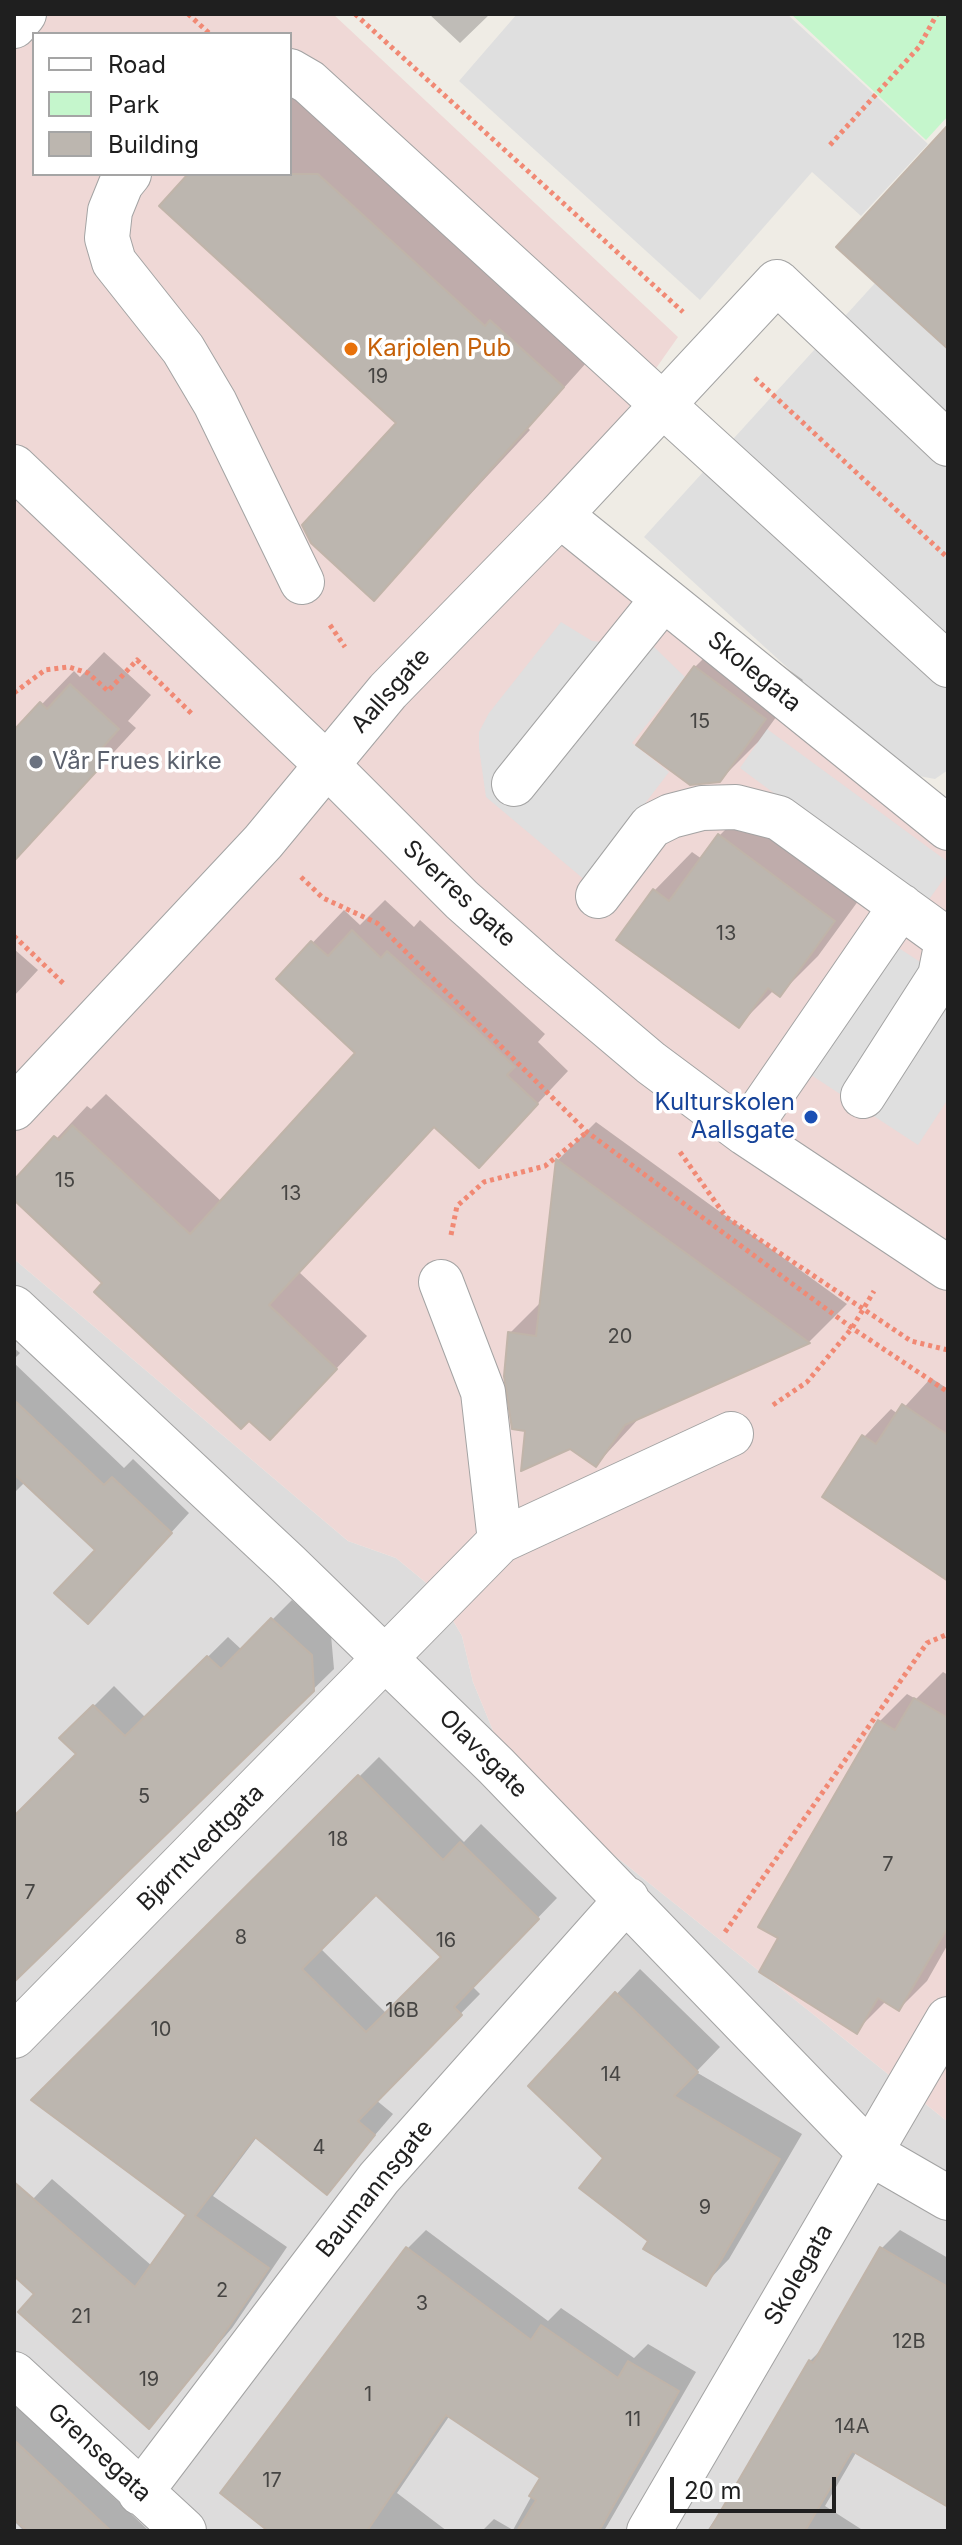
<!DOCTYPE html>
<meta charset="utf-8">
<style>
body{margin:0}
#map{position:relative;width:962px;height:2545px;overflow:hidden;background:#efece5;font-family:Inter,sans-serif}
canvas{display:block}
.frame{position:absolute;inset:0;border:16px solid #1f1f1f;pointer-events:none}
.legend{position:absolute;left:32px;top:32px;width:260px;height:144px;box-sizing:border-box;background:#fff;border:2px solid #a5a5a5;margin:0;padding:10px 14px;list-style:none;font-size:24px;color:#1f1f1f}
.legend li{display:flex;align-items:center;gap:16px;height:40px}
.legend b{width:40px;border:2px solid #a5a5a5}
.scale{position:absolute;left:670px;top:2477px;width:166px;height:36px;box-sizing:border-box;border:4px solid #1f1f1f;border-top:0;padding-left:10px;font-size:24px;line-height:28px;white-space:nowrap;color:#1f1f1f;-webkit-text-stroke:6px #fff;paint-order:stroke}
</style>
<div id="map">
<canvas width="962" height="2545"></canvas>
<div class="frame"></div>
<ul class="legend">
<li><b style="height:10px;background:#fff"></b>Road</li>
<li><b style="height:22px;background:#c5f6cc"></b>Park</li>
<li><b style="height:22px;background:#bcb6af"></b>Building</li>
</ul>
<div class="scale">20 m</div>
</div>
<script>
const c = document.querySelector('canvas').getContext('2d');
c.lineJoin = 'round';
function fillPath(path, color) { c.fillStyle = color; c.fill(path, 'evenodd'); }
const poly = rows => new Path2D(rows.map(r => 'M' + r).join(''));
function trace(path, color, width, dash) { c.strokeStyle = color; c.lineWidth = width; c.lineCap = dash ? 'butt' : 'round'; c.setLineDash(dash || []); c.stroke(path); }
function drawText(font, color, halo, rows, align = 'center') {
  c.font = font + ' Inter,sans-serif'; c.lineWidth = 7; c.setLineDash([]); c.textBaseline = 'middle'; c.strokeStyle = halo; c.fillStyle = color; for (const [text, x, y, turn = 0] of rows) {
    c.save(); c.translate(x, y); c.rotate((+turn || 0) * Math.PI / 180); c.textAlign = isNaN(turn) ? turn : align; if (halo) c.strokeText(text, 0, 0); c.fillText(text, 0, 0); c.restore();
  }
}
const residential = poly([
 [14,1259,348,1541,396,1558,436,1591,462,1636,473,1682,510,1772,948,2122,948,2531,14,2531]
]);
const commercial = poly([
 [14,14,333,14,678,337,569,492,948,822,948,2122,510,1772,473,1682,462,1636,436,1591,396,1558,348,1541,14,1259],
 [34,34,290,34,290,174,34,174]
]);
const park = poly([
 [791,14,948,14,948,116,926,140]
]);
const parking = poly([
 [517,14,787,14,928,144,861,216,812,172,700,300,459,81],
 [876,282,948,349,948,770,935,779,903,773,644,537],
 [561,622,592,641,654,647,685,677,632,743,669,772,586,881,486,797,479,748,479,732,489,713],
 [767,729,948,862,948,873,925,905,740,768],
 [891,943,948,980,948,1099,918,1145,808,1073]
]);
const shadow = poly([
 [429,14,490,14,460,43],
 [290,86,595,353,528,428,530,430,374,598,398,423,191,174,290,174],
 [733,629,803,680,758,742,719,781,695,667],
 [104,652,151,695,128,721,136,728,59,812,14,845,14,733,74,671,80,677],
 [758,797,872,882,818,956,780,994,774,990,738,1026,654,891,692,852,702,859,720,835],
 [385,900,414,927,420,920,545,1034,538,1042,568,1071,510,1133,435,1126,299,1272,367,1336,302,1405,105,1283,14,1198,14,1184,87,1106,91,1109,106,1094,222,1202,358,1053,278,979,344,910,360,925],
 [14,949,38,970,14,996],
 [596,1122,847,1304,809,1342,642,1415,596,1465,570,1447,527,1429,510,1333,542,1301,558,1160],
 [14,1348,20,1353,14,1359],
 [14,1363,124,1468,133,1459,189,1513,107,1603,98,1550,25,1482,14,1493],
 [931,1378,948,1389,948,1579,864,1437,891,1409,898,1414],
 [292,1600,331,1635,334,1669,14,1981,14,1819,78,1754,62,1738,114,1686,146,1718,228,1637,242,1650],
 [943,1672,948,1675,948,1944,927,1981,899,2009,886,2001,856,2031,781,1938,879,1722,907,1694,916,1699],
 [379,1757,464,1842,481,1824,557,1898,472,1986,480,1994,376,2100,393,2114,326,2192,257,2137,213,2196,287,2247,232,2328,149,2426,37,2294,14,2274,14,2219,52,2179,152,2266,188,2215,34,2100],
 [376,1892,444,1957,387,2014,320,1948],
 [640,1969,720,2047,696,2072,802,2134,729,2259,706,2283,605,2158,531,2086],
 [426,2230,548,2321,561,2308,634,2358,648,2344,696,2372,604,2531,482,2531,494,2519,513,2530,542,2477,450,2415,397,2493,447,2531,271,2531,408,2248],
 [900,2230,948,2258,948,2484,857,2451,825,2506,864,2531,707,2531,734,2492,810,2361,824,2347,882,2248],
 [14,2402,149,2531,24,2531,14,2521]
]);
const building = poly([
 [948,125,948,349,836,247,948,125],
 [188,174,318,174,485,326,490,320,564,387,374,601,311,543,302,525,396,423,159,206,188,174],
 [694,666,766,719,720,782,690,785,636,745,694,666],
 [70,684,119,729,96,755,105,762,14,861,14,730,40,702,47,709,70,684],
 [718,834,835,921,780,997,768,988,739,1028,616,940,653,889,669,901,718,834],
 [352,930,381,958,387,951,476,1030,515,1067,507,1075,538,1104,479,1168,434,1127,269,1305,337,1369,270,1440,249,1421,241,1429,94,1292,102,1283,14,1200,14,1180,54,1136,59,1140,72,1125,190,1234,355,1053,276,979,311,941,328,956,352,930],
 [556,1159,810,1343,625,1425,596,1467,570,1449,521,1471,525,1431,512,1429,504,1376,508,1332,536,1336,556,1159],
 [14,1400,104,1485,112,1477,172,1533,88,1624,54,1593,95,1550,14,1474,14,1400],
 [902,1404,948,1435,948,1581,822,1497,862,1435,876,1444,902,1404],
 [271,1618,312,1655,314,1691,14,1982,14,1816,76,1754,59,1738,93,1705,125,1736,207,1656,221,1669,271,1618],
 [914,1698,948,1718,948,1927,899,2011,878,1998,857,2034,759,1972,778,1938,758,1927,878,1720,895,1730,914,1698],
 [358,1775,443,1860,460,1842,539,1919,454,2007,462,2015,358,2121,375,2135,327,2195,255,2137,195,2216,269,2268,213,2350,149,2429,18,2312,34,2294,14,2276,14,2182,135,2287,186,2215,31,2100,358,1775],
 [376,1895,441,1957,366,2032,302,1969,376,1895],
 [615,1992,698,2072,674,2096,780,2159,706,2286,643,2249,648,2241,579,2188,603,2158,528,2086,615,1992],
 [406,2247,531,2340,541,2325,618,2378,628,2361,679,2391,599,2531,517,2531,536,2500,529,2496,540,2478,446,2415,367,2531,268,2531,220,2493,406,2247],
 [880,2247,948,2287,948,2507,852,2451,805,2531,709,2531,809,2360,813,2363,880,2247],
 [14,2440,111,2531,27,2531,14,2519,14,2440]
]);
const path = poly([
 [188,14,210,34],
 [355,14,683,312],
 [830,145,919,47,937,14],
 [755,378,948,558],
 [330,625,345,647],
 [14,693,45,670,69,667,88,673,108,691,137,660,192,714],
 [301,877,323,898,377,923,587,1132,852,1328,948,1392],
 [14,936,64,984],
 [680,1152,726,1217,911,1341,948,1350],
 [451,1235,457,1206,484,1182,545,1166,587,1132],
 [773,1405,807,1382,852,1328,874,1291],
 [725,1932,927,1643,948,1634]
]);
const minor = poly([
 [14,26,24,14],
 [290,71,309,82,948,665],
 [129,174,121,184,110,211,107,238,114,262,183,349,215,403,302,582],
 [14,467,327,765,462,900,541,970,651,1063,745,1133,948,1268],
 [560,515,948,828],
 [514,784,663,599],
 [598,896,651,826,671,816,702,808,736,807,779,818,946,939],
 [863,1096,940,976,948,936],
 [14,1108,263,842,388,691,560,515,777,282,948,444],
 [745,1133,901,906],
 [441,1282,483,1392,500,1541],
 [14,1308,288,1564,496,1766,870,2153,948,2198],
 [14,2036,500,1541,731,1434],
 [14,2374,184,2531],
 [140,2493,379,2178,627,1899],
 [649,2531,948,2019]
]);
const markers = [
 [351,349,8,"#e8710a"],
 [36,762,8,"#6b7280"],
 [811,1117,8,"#1a4fb4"]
];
const numberNames = [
 ["19",378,377],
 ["15",700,722],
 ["13",726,934],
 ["15",65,1181],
 ["13",291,1194],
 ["20",620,1337],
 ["5",144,1797],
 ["18",338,1840],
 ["7",888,1865],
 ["7",30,1893],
 ["8",241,1938],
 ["16",446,1941],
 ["16B",402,2011],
 ["10",161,2030],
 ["14",611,2075],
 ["4",319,2148],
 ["9",705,2208],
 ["2",222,2291],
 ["3",422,2304],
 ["21",81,2317],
 ["12B",909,2342],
 ["19",149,2380],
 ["1",368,2395],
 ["11",633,2420],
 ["14A",852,2427],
 ["17",272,2481]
];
const foodNames = [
 ["Karjolen Pub",367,349]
];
const streetNames = [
 ["Skolegata",754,672,39],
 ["Aallsgate",391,691,-48],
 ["Sverres gate",459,894,43],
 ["Olavsgate",483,1754,45],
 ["Bjørntvedtgata",201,1848,-45],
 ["Baumannsgate",375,2189,-51],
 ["Skolegata",799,2275,-60],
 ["Grensegata",99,2453,43]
];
const worshipNames = [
 ["Vår Frues kirke",52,762]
];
const transitNames = [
 ["Kulturskolen",795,1103],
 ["Aallsgate",795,1131]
];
fillPath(residential, '#dddcdc');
fillPath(commercial, '#efd8d6');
fillPath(park, '#c5f6cc');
fillPath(parking, '#dfdfdf');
fillPath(shadow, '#0003');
fillPath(building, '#bcb6af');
trace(building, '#c0b4a9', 2);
trace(minor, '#a3a3a3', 46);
trace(path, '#f18974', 5, [4, 4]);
trace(minor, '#fff', 44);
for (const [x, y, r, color] of markers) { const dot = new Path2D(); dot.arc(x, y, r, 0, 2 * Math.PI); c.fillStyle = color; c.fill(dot); trace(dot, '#fff', 3); }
drawText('20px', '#464543', null, numberNames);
drawText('24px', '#c56008', '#fff', foodNames, 'left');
drawText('24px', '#1f1f1f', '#fff', streetNames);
drawText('24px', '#5b616d', '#fff', worshipNames, 'left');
drawText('24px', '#164399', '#fff', transitNames, 'right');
</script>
